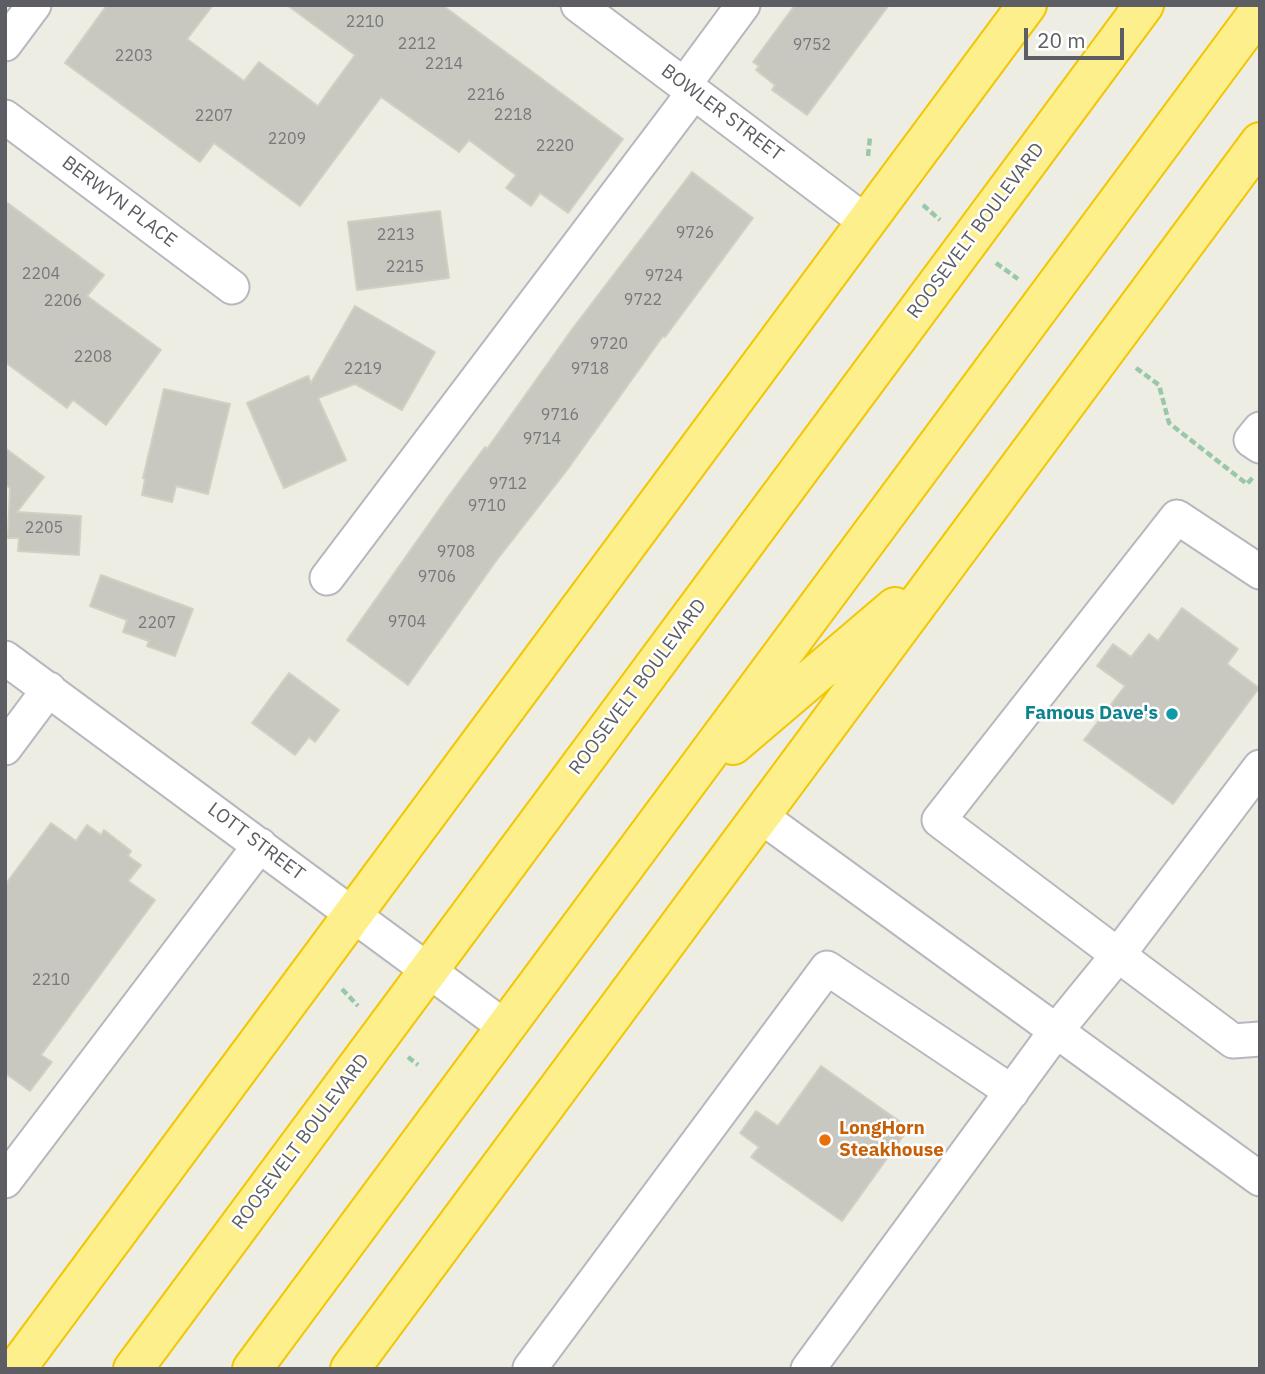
<!DOCTYPE html>
<style>
body{margin:0}
#map{position:relative;width:1265px;height:1374px;overflow:hidden;background:#eeede4;font-family:"IBM Plex Sans",sans-serif}
canvas{display:block}
.frame{position:absolute;inset:0;border:7px solid #5c5e64;pointer-events:none}
.scale{position:absolute;left:1024px;top:28px;width:100px;height:32px;box-sizing:border-box;border:4px solid #5c5e64;border-top:0;padding-left:9px;font-size:21px;line-height:24px;white-space:nowrap;color:#5c5e64;-webkit-text-stroke:5px #fff;paint-order:stroke}
</style>
<div id="map">
<canvas width="1265" height="1374"></canvas>
<div class="frame"></div>
<div class="scale">20 m</div>
</div>
<script>
const c = document.querySelector('canvas').getContext('2d');
c.lineJoin = 'round';
function fillPath(path, color) { c.fillStyle = color; c.fill(path, 'evenodd'); }
const poly = rows => new Path2D(rows.map(r => 'M' + r).join(''));
function trace(path, color, width, dash) { c.strokeStyle = color; c.lineWidth = width; c.lineCap = dash ? 'butt' : 'round'; c.setLineDash(dash || []); c.stroke(path); }
function drawText(font, color, halo, rows, align = 'center') {
  c.font = font + ' "IBM Plex Sans",sans-serif'; c.lineWidth = 5; c.setLineDash([]); c.textBaseline = 'middle'; c.strokeStyle = halo; c.fillStyle = color; for (const [text, x, y, turn = 0] of rows) {
    c.save(); c.translate(x, y); c.rotate((+turn || 0) * Math.PI / 180); c.textAlign = isNaN(turn) ? turn : align; if (halo) c.strokeText(text, 0, 0); c.fillText(text, 0, 0); c.restore();
  }
}
const building = poly([
 [107,5,213,5,187,39,244,81,259,62,318,106,355,55,287,5,442,5,623,139,568,213,540,193,531,206,506,188,516,175,469,140,459,152,381,97,300,206,214,143,200,162,65,63,107,5],
 [795,5,889,5,807,115,772,90,775,85,756,70,759,66,753,62,795,5],
 [692,172,753,218,665,337,663,336,567,470,496,561,408,685,347,640,448,497,485,447,487,449,573,328,692,172],
 [5,201,104,275,87,296,161,350,106,425,73,400,67,408,5,362,5,201],
 [440,211,449,278,357,290,348,222,440,211],
 [355,306,435,352,402,410,355,384,318,398,346,460,284,488,247,403,308,376,311,383,355,306],
 [164,389,230,404,208,494,176,486,172,502,142,495,145,479,143,478,164,389],
 [5,448,44,477,17,512,81,516,79,555,18,551,19,538,8,538,10,488,5,484,5,448],
 [101,575,193,609,175,656,147,646,149,641,123,632,127,620,90,606,101,575],
 [1182,608,1238,649,1227,664,1259,688,1173,804,1084,740,1125,686,1097,666,1113,644,1131,657,1149,634,1158,641,1182,608],
 [289,673,339,710,315,742,309,737,295,755,252,723,289,673],
 [51,823,76,841,87,825,101,835,104,830,131,851,128,856,141,865,128,881,155,900,41,1055,52,1062,30,1091,5,1073,5,885,51,823],
 [821,1066,909,1128,842,1221,751,1157,759,1147,740,1133,756,1111,778,1126,821,1066]
]);
const path = poly([
 [868,156,870,137],
 [923,205,940,220],
 [996,263,1018,279],
 [1136,368,1159,385,1169,423,1247,484,1253,477],
 [342,989,358,1006],
 [408,1057,418,1065]
]);
const minor = poly([
 [578,5,866,222],
 [5,44,34,5],
 [684,85,743,5],
 [5,117,232,287],
 [1260,429,1251,440,1260,446],
 [327,578,694,92],
 [5,658,505,1027],
 [5,748,49,689],
 [1260,767,1118,955,1233,1041,1260,1039],
 [759,815,1260,1179],
 [5,1181,260,845],
 [530,1368,827,968,1012,1092],
 [808,1369,1056,1031,1118,955,939,820,1177,517,1260,572]
]);
const highway = poly([
 [733,745,895,607],
 [16,1369,1027,5],
 [133,1369,1144,5],
 [252,1369,1260,10],
 [350,1369,1260,142]
]);
const markers = [
 [1172,714,7,"#0f9aa8"],
 [825,1140,7,"#e8710a"]
];
const numberNames = [
 ["2210",365,22],
 ["2212",417,44],
 ["9752",812,45],
 ["2203",134,56],
 ["2214",444,64],
 ["2216",486,95],
 ["2218",513,115],
 ["2207",214,116],
 ["2209",287,139],
 ["2220",555,146],
 ["9726",695,233],
 ["2213",396,235],
 ["2215",405,267],
 ["2204",41,274],
 ["9724",664,276],
 ["9722",643,300],
 ["2206",63,301],
 ["9720",609,344],
 ["2208",93,357],
 ["2219",363,369],
 ["9718",590,369],
 ["9716",560,415],
 ["9714",542,439],
 ["9712",508,484],
 ["9710",487,506],
 ["2205",44,528],
 ["9708",456,552],
 ["9706",437,577],
 ["9704",407,622],
 ["2207",157,623],
 ["2210",51,980]
];
const streetNames = [
 ["BOWLER STREET",722,113,37],
 ["BERWYN PLACE",119,202,37],
 ["ROOSEVELT BOULEVARD",976,231,-53],
 ["ROOSEVELT BOULEVARD",638,687,-53],
 ["LOTT STREET",256,842,37],
 ["ROOSEVELT BOULEVARD",301,1142,-53]
];
const cultureNames = [
 ["Famous Dave's",1158,714]
];
const foodNames = [
 ["LongHorn",839,1129],
 ["Steakhouse",839,1151]
];
fillPath(building, '#c9c8c0');
trace(building, '#d3d0c2', 2);
trace(minor, '#b6b8be', 37);
trace(highway, '#f2c600', 42);
trace(path, '#99c7ac', 4.5, [7, 3.5]);
trace(minor, '#fff', 33);
trace(highway, '#fdef8c', 38);
for (const [x, y, r, color] of markers) { const dot = new Path2D(); dot.arc(x, y, r, 0, 2 * Math.PI); c.fillStyle = color; c.fill(dot); trace(dot, '#fff', 2.5); }
drawText('16px', '#77787b', null, numberNames);
drawText('19px', '#5c5e64', '#fff', streetNames);
drawText('bold 19px', '#0d838f', '#fff', cultureNames, 'right');
drawText('bold 19px', '#c56008', '#fff', foodNames, 'left');
</script>
